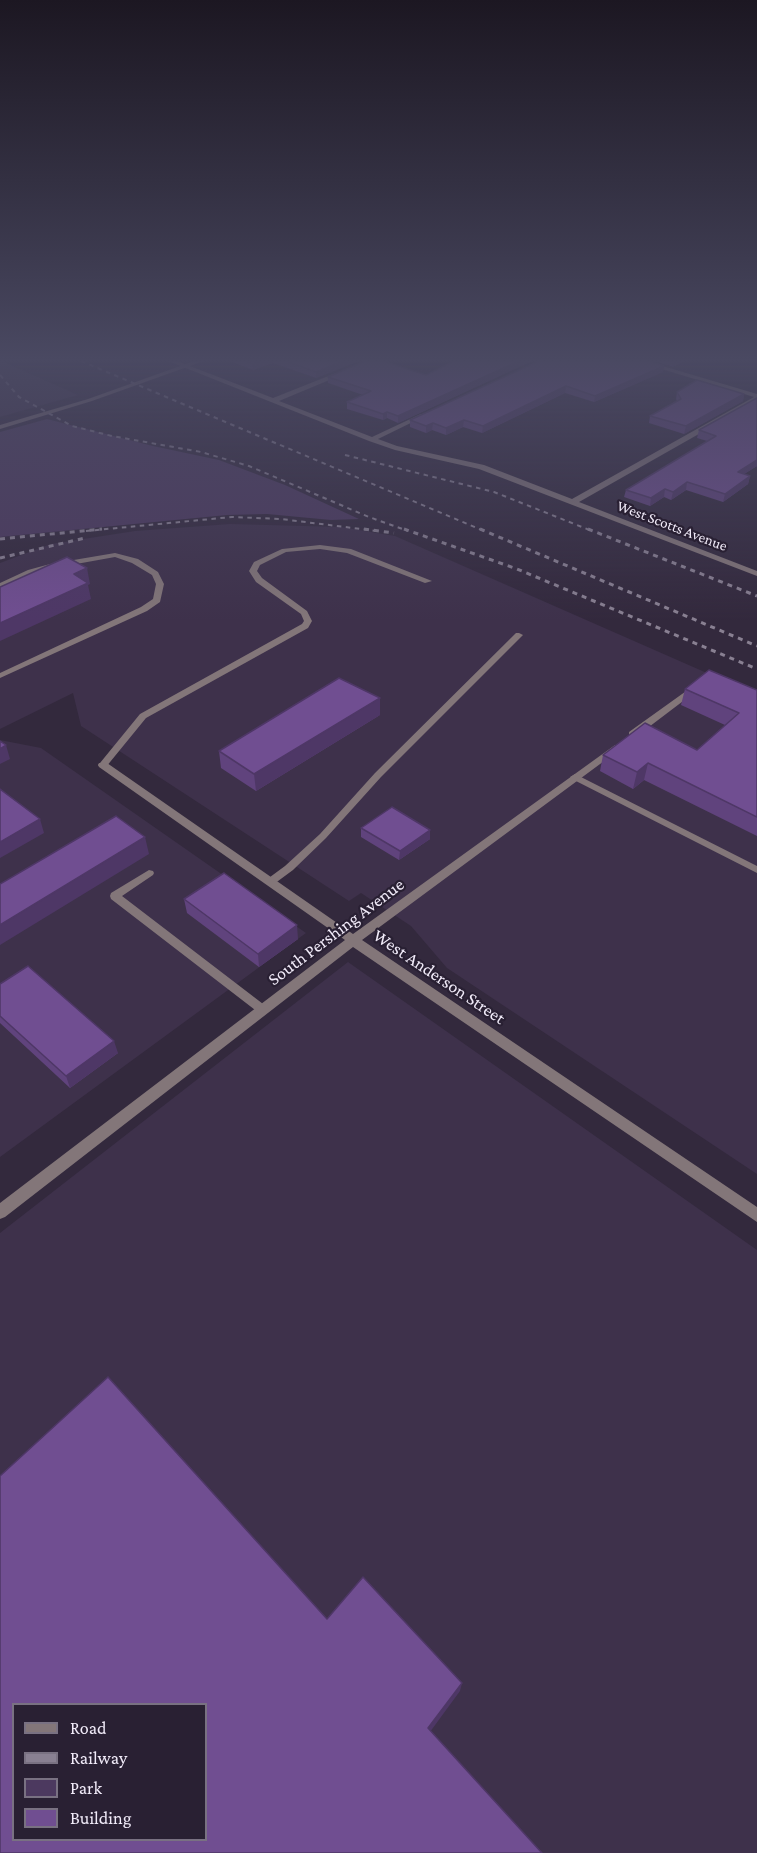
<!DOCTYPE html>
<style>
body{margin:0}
#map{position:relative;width:757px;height:1853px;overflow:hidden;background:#33293d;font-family:"Crimson Pro",serif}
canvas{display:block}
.legend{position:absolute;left:12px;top:1703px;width:195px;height:138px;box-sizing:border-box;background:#292033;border:2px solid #797182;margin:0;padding:8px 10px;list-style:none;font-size:18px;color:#f1ebf9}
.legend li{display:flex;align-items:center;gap:12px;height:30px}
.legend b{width:30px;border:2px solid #797182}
</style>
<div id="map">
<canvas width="757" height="1853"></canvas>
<ul class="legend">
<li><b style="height:8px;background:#837679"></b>Road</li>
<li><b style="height:8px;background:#898092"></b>Railway</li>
<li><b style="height:16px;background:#4c395f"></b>Park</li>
<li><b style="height:16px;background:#704e91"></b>Building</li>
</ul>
</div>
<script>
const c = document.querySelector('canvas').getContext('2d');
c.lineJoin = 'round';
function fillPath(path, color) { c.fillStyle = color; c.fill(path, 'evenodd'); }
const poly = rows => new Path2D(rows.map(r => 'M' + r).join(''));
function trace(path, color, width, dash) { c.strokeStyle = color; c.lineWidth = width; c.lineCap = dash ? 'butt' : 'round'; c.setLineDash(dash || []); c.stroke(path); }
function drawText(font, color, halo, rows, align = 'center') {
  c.font = font + ' "Crimson Pro",serif'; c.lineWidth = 4.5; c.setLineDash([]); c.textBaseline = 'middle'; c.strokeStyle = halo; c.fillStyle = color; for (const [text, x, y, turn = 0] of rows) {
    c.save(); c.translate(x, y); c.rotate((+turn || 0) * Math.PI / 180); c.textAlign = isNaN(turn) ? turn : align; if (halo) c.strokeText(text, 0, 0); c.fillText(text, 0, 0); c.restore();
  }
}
const built = poly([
 [0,361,2,361,78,395,0,417],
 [230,524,341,527,395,536,757,695,757,1174,447,968,411,926,361,893,349,901,81,726,73,693,0,729,0,563,51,544,135,531],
 [0,740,41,748,306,933,0,1157],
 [348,962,757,1250,757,1853,0,1853,0,1233],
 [14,1704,206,1704,206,1840,14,1840]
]);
const green = poly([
 [47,419,153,446,219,460,285,485,359,519,331,520,267,514,227,515,0,537,0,432]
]);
const service = poly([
 [320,545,351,549,432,581,425,583,347,553,320,549,286,552,260,565,257,571,262,578,307,611,312,621,308,628,146,718,106,767,100,767,98,765,100,763,140,714,302,624,304,621,301,614,256,582,249,571,254,562,282,549,320,545],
 [115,553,138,559,158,572,164,584,160,602,147,611,0,678,0,673,141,607,153,599,156,584,152,575,132,563,115,557,54,568,34,574,0,588,0,583,28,570,50,564,115,553],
 [516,633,519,633,523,635,381,777,326,838,293,870,274,884,266,884,265,882,266,880,285,866,320,834,375,773,516,633],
 [575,774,757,866,757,873,572,779,570,777,575,774],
 [149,870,153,871,154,873,153,875,122,896,267,1007,269,1010,267,1013,259,1013,111,899,110,896,111,893,149,870]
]);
const minor = poly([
 [168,361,177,361,273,398,366,361,375,361,279,401,372,437,421,414,425,414,425,416,378,439,397,446,484,465,572,499,754,397,635,361,646,361,757,394,757,401,579,502,757,571,757,576,479,469,395,450,369,441,168,361],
 [696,684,701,687,699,689,637,736,629,736,629,732,696,684],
 [615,745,620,748,619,750,362,940,757,1207,757,1222,353,947,5,1217,0,1219,0,1203,345,940,99,767,98,765,99,763,107,763,353,934,615,745]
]);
const tertiary = poly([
 [194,361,204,361,92,401,0,429,0,425,88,399,194,361]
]);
const railFar1 = poly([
 [81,361,484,531],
 [0,375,19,397,72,426,112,436,201,452,249,466,369,517,408,531],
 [345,455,494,492,592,531],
 [86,531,232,517,281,519,377,531]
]);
const rail = poly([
 [364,529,394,533],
 [404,529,517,569,757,669],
 [480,529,757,646],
 [588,529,757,596],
 [0,539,102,529],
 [0,558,85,538]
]);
const wall = poly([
 [229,361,359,361,316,378,273,363,253,370],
 [454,361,532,361,398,423,387,418,383,420,347,409,347,402,363,395,328,383,328,377,426,375],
 [539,361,664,366,663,372,594,402,565,393,482,433,463,427,446,435,432,430,426,433,410,427,410,420],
 [655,361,684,361,673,367],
 [677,392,744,394,743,401,684,434,649,423,650,416,677,401,676,399],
 [757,398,757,466,744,474,750,476,748,484,723,502,686,490,671,500,664,497,650,506,624,497,626,490,707,441,697,438,699,430],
 [685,689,757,690,757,836,644,780,633,789,600,771,603,755,697,750,725,725,681,705],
 [380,715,256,791,221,768,219,751],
 [361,828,430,830,430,839,399,860,361,837],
 [184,899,298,939,259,967,187,913],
 [0,984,118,1053,70,1088,0,1023]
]);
const shadedWall = poly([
 [259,361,273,361,273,363,253,370,252,364],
 [343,361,359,361,316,378,316,372],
 [519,361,532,361,398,423,398,416],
 [674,361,684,361,673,367],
 [664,366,663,372,594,402,595,396],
 [566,386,565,393,482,433,483,426],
 [744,394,743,401,684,434,686,426],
 [387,412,387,418,383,420,383,414],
 [464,420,463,427,446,435,446,428],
 [433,423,432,430,426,433,426,426],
 [757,460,757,466,736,479,738,472],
 [750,476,748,484,723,502,725,494],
 [687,482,686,490,671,500,673,492],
 [665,489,664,497,650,506,651,498],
 [87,568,90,584,88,585,91,599,0,641,0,623,74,574],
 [380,698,380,715,256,791,254,774],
 [6,745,10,759,0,764,0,749],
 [648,763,644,780,633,789,637,772],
 [40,819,44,833,0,858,0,842],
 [430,830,430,839,399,860,400,851],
 [145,837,149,854,0,945,0,925],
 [297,925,298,939,259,967,258,954],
 [114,1041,118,1053,70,1088,66,1076],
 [462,1683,460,1691,427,1736,428,1728]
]);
const building = poly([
 [246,361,259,361,252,364,246,361],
 [286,361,343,361,316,372,286,361],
 [365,361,383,361,426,375,454,361,519,361,398,416,387,412,383,414,347,402,371,391,328,377,365,361],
 [539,361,650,361,664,366,595,396,566,386,483,426,464,420,446,428,433,423,426,426,410,420,539,361],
 [697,380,744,394,686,426,650,416,681,399,677,392,697,380],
 [757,398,757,460,738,472,750,476,725,494,687,482,673,492,665,489,651,498,626,490,716,436,699,430,757,398],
 [67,557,87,568,74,574,88,583,0,623,0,587,67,557],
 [709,670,757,690,757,817,648,763,637,772,603,755,645,723,697,750,739,713,685,689,709,670],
 [339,678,380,698,254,774,219,751,339,678],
 [0,741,6,745,0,749,0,741],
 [0,789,40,819,0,842,0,789],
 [392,807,430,830,400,851,361,828,392,807],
 [116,816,145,837,0,925,0,884,116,816],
 [224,873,297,925,258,954,184,899,224,873],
 [28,966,114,1041,66,1076,0,1016,0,984,28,966],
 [108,1377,327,1619,363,1577,462,1683,428,1728,542,1853,0,1853,0,1476,108,1377],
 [14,1704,206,1704,206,1839,14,1839,14,1704]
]);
const farStreetnames = [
 ["West Scotts Avenue",672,526,21]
];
const streetNames = [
 ["South Pershing Avenue",336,932,-37],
 ["West Anderson Street",439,977,34]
];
fillPath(built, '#3e314b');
fillPath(green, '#4c395f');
fillPath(service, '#837679');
fillPath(minor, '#837679');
fillPath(tertiary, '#837679');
trace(railFar1, '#898092', 2, [4.5, 4.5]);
trace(rail, '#898092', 3, [5, 5]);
fillPath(wall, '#60437d');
fillPath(shadedWall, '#4e3766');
fillPath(building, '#704e91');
trace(building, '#4e3766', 1.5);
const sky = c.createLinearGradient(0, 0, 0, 621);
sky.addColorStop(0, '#1c1722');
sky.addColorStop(0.58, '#4a4962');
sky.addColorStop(1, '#4a496200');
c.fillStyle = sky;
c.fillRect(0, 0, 757, 621);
drawText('15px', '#f1ebf9', '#292033', farStreetnames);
drawText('18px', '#f1ebf9', '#292033', streetNames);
</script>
